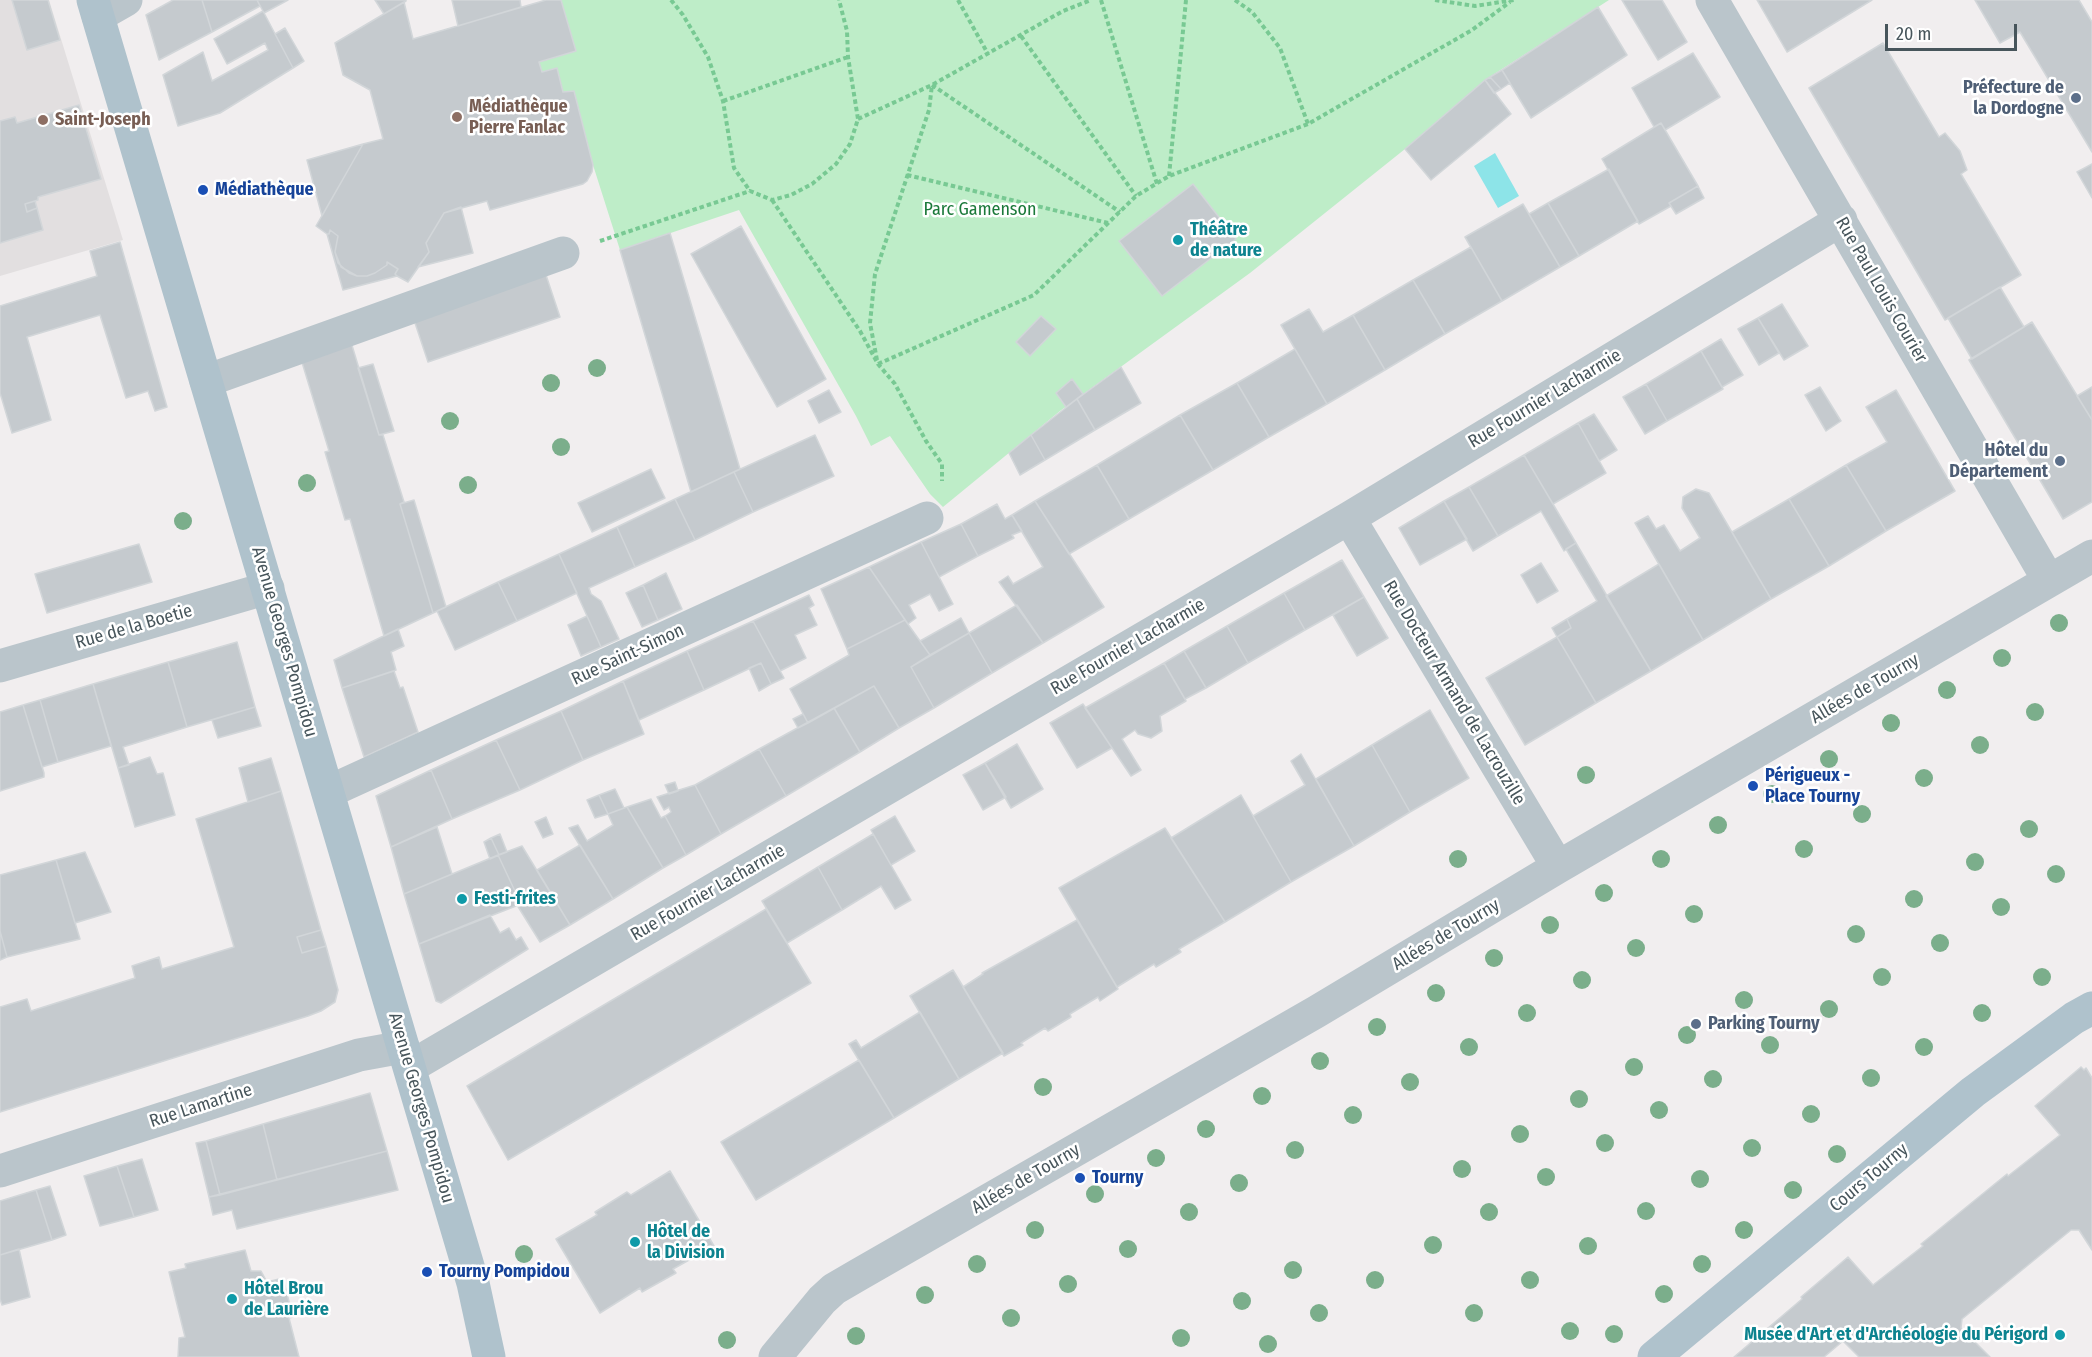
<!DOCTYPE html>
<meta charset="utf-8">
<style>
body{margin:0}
#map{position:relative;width:2092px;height:1357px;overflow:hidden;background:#f1eeef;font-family:"Fira Sans Condensed",sans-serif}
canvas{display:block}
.scale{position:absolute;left:1885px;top:24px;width:132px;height:27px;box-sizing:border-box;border:3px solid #47555b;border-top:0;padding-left:8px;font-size:18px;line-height:21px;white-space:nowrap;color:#47555b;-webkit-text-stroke:4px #fff;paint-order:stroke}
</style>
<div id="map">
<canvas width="2092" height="1357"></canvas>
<div class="scale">20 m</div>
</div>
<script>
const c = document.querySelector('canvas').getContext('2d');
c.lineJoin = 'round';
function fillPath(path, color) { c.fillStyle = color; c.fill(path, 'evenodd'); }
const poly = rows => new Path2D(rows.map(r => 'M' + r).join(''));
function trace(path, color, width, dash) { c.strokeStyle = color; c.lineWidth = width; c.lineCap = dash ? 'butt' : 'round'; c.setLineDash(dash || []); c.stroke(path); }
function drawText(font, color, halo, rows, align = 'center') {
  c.font = font + ' "Fira Sans Condensed",sans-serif'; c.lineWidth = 5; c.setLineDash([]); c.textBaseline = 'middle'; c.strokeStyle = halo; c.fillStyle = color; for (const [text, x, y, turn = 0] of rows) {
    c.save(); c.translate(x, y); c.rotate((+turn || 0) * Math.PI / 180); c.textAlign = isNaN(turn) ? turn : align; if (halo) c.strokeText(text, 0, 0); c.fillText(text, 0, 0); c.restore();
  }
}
const education = poly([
 [0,0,49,0,123,240,0,276]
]);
const green = poly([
 [561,0,1609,0,1485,80,1405,149,1250,273,1060,411,943,507,930,494,890,436,871,446,856,416,739,210,620,250,593,165,574,91,563,92,557,69,542,72,539,62,573,51]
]);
const water = poly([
 [1495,153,1519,196,1498,208,1474,166]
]);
const building = poly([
 [12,0,48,0,60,40,27,50,12,0],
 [173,0,202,0,212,32,159,60,146,15,173,0],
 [202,0,257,0,260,6,212,32,202,0],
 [257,0,288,0,264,13,257,0],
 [375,0,406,0,406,1,384,14,375,0],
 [452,0,520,0,521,7,458,26,452,0],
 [546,0,561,0,576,51,539,62,542,72,557,68,563,92,574,91,593,165,592,172,587,181,583,184,490,210,487,201,444,213,426,243,429,252,408,282,397,276,395,274,398,269,387,262,387,265,375,273,367,276,357,276,341,267,335,252,338,236,330,230,329,234,327,234,316,226,363,144,383,139,370,90,343,75,335,43,404,2,413,39,546,0],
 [1622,0,1662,0,1687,42,1658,60,1622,0],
 [1757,0,1872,0,1787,52,1757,0],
 [1975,0,2079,0,2092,22,2092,152,2020,32,2000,43,1975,0],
 [1598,7,1627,55,1531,118,1502,70,1598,7],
 [263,11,293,68,220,113,178,126,163,75,203,52,212,81,268,50,265,43,227,64,214,39,263,11],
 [285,28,304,61,293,68,275,34,285,28],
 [1883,43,1939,137,1945,133,1960,151,1967,170,1961,174,2021,275,1945,320,1809,88,1883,43],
 [1693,53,1720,97,1665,130,1661,123,1654,127,1632,88,1693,53],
 [1502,70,1510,83,1501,89,1490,77,1502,70],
 [1490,77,1501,89,1494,93,1485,80,1490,77],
 [1485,80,1511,114,1431,180,1405,149,1485,80],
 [79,105,101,179,38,197,38,200,25,204,27,212,37,208,43,230,0,243,0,121,15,117,17,123,79,105],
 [1661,123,1698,186,1669,203,1671,206,1639,224,1602,159,1661,123],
 [363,144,322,216,307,160,363,144],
 [2092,164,2092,198,2077,172,2092,164],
 [1609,169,1638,221,1579,256,1548,203,1609,169],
 [1193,184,1236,239,1162,296,1119,241,1193,184],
 [1698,186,1704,198,1676,214,1669,203,1698,186],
 [35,201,37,208,27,212,25,204,35,201],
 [1548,203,1579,256,1560,267,1529,214,1548,203],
 [1523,204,1560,267,1502,301,1465,237,1523,204],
 [461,207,473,253,418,267,429,252,426,243,444,213,461,207],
 [741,226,826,379,777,407,691,254,741,226],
 [330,230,338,236,335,252,338,263,349,273,357,276,367,276,375,273,387,265,387,262,398,269,395,274,397,276,343,290,327,234,329,234,330,230],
 [670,233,740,469,691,492,620,250,670,233],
 [120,242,167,407,155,411,148,391,126,398,100,315,27,337,51,420,12,433,0,393,0,306,97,276,90,251,120,242],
 [1471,247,1502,301,1445,334,1413,280,1471,247],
 [546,275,560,317,428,362,414,320,546,275],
 [1413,280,1445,334,1385,370,1353,315,1413,280],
 [2000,287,2024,327,1972,359,1948,318,2000,287],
 [1782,304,1808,346,1784,360,1758,318,1782,304],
 [1309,309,1323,332,1353,315,1385,370,1327,404,1281,325,1309,309],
 [1041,316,1056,329,1030,356,1016,342,1041,316],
 [1758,318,1779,353,1759,365,1738,329,1758,318],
 [2032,322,2092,420,2092,502,2063,519,1969,360,2032,322],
 [1721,339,1743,375,1722,387,1701,351,1721,339],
 [351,342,379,435,383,435,404,502,400,504,433,613,384,636,350,519,345,520,325,452,329,451,301,359,351,342],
 [1295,349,1327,404,1269,437,1237,383,1295,349],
 [1701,351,1723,389,1667,421,1646,384,1701,351],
 [373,364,394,431,379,435,358,368,373,364],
 [1121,367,1141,403,1095,430,1077,399,1121,367],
 [1072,379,1083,394,1066,407,1056,393,1072,379],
 [1237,383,1269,437,1213,470,1180,415,1237,383],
 [1646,384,1667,421,1645,434,1623,397,1646,384],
 [1820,387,1841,421,1826,431,1805,395,1820,387],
 [2092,387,2092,420,2077,396,2092,387],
 [829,390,841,412,819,423,808,401,829,390],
 [1896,390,1955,491,1886,531,1846,465,1887,442,1866,407,1896,390],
 [1077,399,1095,430,1045,460,1031,435,1077,399],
 [1594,414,1617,450,1599,461,1578,423,1594,414],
 [1180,415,1213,470,1129,519,1097,465,1180,415],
 [1578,423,1606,473,1553,504,1524,455,1578,423],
 [815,435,834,476,753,512,734,472,815,435],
 [1031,435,1045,460,1020,475,1009,453,1031,435],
 [1524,455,1576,543,1564,551,1541,511,1498,536,1469,487,1524,455],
 [1097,465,1129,519,1069,554,1035,501,1097,465],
 [1846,465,1886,531,1829,566,1789,499,1846,465],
 [651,469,665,498,592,532,578,503,651,469],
 [734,472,753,512,695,540,675,499,734,472],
 [1469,487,1498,536,1473,551,1444,501,1469,487],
 [1696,489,1709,493,1771,599,1703,640,1635,523,1648,516,1656,529,1664,525,1680,551,1700,538,1682,508,1683,497,1696,489],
 [675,499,695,540,635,567,617,527,675,499],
 [1789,499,1829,566,1771,599,1732,532,1789,499],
 [414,500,446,607,433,613,400,504,414,500],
 [1035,501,1104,607,1043,643,999,582,1008,576,1013,584,1043,567,1012,515,1035,501],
 [1444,501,1467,539,1420,565,1399,528,1444,501],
 [997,504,1005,519,1012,515,1022,531,1012,535,1014,538,978,556,961,524,997,504],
 [961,524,978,556,939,577,921,542,961,524],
 [617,527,635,567,589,588,591,594,601,601,619,639,601,647,559,554,617,527],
 [921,542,953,604,939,611,930,594,909,605,916,618,908,624,869,567,921,542],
 [1576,543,1651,671,1596,703,1557,637,1571,628,1567,619,1597,601,1566,549,1576,543],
 [139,544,152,582,47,613,35,574,139,544],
 [559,554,577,593,517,621,498,582,559,554],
 [1342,560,1364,597,1305,630,1284,593,1342,560],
 [1541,563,1558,591,1537,603,1521,575,1541,563],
 [1659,564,1703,640,1651,671,1606,596,1659,564],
 [869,567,905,620,847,649,821,589,869,567],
 [666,573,682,609,658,620,643,585,666,573],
 [498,582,517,621,455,650,437,611,498,582],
 [643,585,658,620,642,627,626,593,643,585],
 [1284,593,1305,630,1248,663,1227,626,1284,593],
 [809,595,814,605,809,608,817,625,795,635,806,658,780,671,753,621,809,595],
 [1364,597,1388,638,1357,656,1333,615,1364,597],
 [1017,605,1043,643,992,673,969,633,1017,605],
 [587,616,601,647,581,656,568,625,587,616],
 [961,618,969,633,930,655,920,641,961,618],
 [1567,619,1571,628,1557,637,1552,628,1567,619],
 [905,620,930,655,911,667,934,708,899,728,874,686,808,723,790,689,849,655,847,649,905,620],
 [753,621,784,678,771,684,761,663,704,690,687,651,753,621],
 [1227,626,1248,663,1206,688,1184,651,1227,626],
 [398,629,404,646,391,652,396,670,342,688,334,660,398,629],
 [969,633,992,673,934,708,911,667,969,633],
 [1557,637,1596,703,1525,745,1486,678,1557,637],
 [237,642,255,707,187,727,168,662,237,642],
 [687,651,704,690,639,720,623,681,687,651],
 [1184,651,1206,688,1185,699,1164,663,1184,651],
 [168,662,187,727,123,747,129,765,118,768,93,684,168,662],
 [761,663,771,684,759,691,749,668,761,663],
 [1164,663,1186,701,1160,716,1162,731,1151,738,1138,734,1135,730,1122,739,1141,770,1131,776,1085,708,1164,663],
 [394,671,400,688,403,687,418,732,364,757,342,688,394,671],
 [623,681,644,734,583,760,561,711,623,681],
 [93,684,111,746,58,762,40,700,93,684],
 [874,686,899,728,860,752,834,708,874,686],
 [40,700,58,762,42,767,23,705,40,700],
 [1083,704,1112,748,1077,768,1050,723,1083,704],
 [23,705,44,773,44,777,0,791,0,712,23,705],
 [255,707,261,726,218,738,212,720,255,707],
 [834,708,860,752,786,796,759,749,834,708],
 [1430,710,1469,778,1410,812,1372,745,1430,710],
 [561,711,583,760,520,790,496,740,561,711],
 [803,714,808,723,798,728,793,719,803,714],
 [496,740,520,790,452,819,431,770,496,740],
 [1017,744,1043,789,1011,808,985,763,1017,744],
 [1372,745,1410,812,1354,846,1316,779,1372,745],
 [759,749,786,796,721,834,695,785,759,749],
 [1301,754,1354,846,1291,882,1253,816,1305,785,1291,761,1301,754],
 [150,757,157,774,163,773,175,815,135,827,118,768,150,757],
 [271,758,281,791,248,802,239,768,271,758],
 [985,763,1006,797,983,810,963,775,985,763],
 [431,770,452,819,391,847,376,796,431,770],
 [675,782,678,791,669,794,665,785,675,782],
 [695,785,721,834,686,855,665,816,671,812,669,807,664,810,657,797,695,785],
 [615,789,624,808,608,814,599,795,615,789],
 [281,791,321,930,297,937,302,953,326,946,338,990,335,1002,321,1011,308,1016,0,1112,0,1007,27,999,31,1011,135,978,132,966,159,957,162,969,234,947,196,819,281,791],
 [599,795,608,814,595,818,587,800,599,795],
 [1241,795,1291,882,1225,922,1171,838,1241,795],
 [651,799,661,818,665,816,686,855,663,868,627,807,651,799],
 [627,807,663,868,613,899,569,828,578,825,587,841,613,825,608,814,627,807],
 [895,816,915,851,891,865,871,830,895,816],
 [546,817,553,834,543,838,535,822,546,817],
 [437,827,452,874,404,894,391,847,437,827],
 [1165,828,1225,922,1179,949,1181,952,1156,967,1154,964,1117,987,1059,888,1165,828],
 [500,834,507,852,499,855,491,838,500,834],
 [873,834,911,900,895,909,881,886,842,910,818,867,873,834],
 [491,838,499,855,490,859,484,842,491,838],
 [580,845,613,899,570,925,537,870,580,845],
 [522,846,570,925,540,942,517,905,521,904,498,855,522,846],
 [85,852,111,912,75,923,56,860,85,852],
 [498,855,521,904,419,944,404,894,498,855],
 [56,860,80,939,7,957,0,931,0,875,56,860],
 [818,867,842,910,787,943,762,901,818,867],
 [766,909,811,983,508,1160,467,1086,766,909],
 [490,915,500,933,509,928,516,940,521,937,528,949,441,1003,436,1001,419,944,490,915],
 [1077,920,1118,989,1100,1001,1098,997,1070,1014,1071,1017,1048,1031,1045,1028,1021,1043,1023,1045,1004,1056,963,987,983,974,982,973,1077,920],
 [321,930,326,946,302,953,297,937,321,930],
 [0,931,7,957,0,960,0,931],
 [953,970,1003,1053,959,1079,910,996,953,970],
 [920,1012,959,1079,894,1118,849,1044,856,1040,861,1048,920,1012],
 [859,1060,894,1118,756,1200,721,1142,859,1060],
 [2081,1067,2084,1070,2086,1068,2092,1078,2092,1250,2079,1230,2071,1230,1962,1319,1961,1328,1990,1357,1859,1357,1843,1341,1824,1357,1734,1357,1802,1299,1801,1297,1848,1257,1873,1285,1923,1246,1921,1244,2007,1174,2008,1176,2060,1135,2035,1106,2081,1067],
 [370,1093,387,1151,277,1180,263,1124,370,1093],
 [263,1124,277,1180,220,1195,206,1141,263,1124],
 [206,1141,220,1195,209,1197,196,1143,206,1141],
 [387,1151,398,1190,237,1229,232,1210,213,1215,209,1197,387,1151],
 [142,1159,158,1210,134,1217,117,1166,142,1159],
 [117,1166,134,1217,100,1226,84,1176,117,1166],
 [670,1171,714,1246,673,1269,676,1273,642,1292,640,1288,600,1313,556,1239,597,1215,595,1212,627,1192,631,1195,670,1171],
 [50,1186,66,1235,52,1240,36,1190,50,1186],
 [36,1190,52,1240,0,1255,0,1201,36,1190],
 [19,1249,30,1297,2,1305,0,1299,0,1255,19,1249],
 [245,1250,251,1271,261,1271,267,1282,283,1278,293,1317,289,1318,299,1357,178,1357,179,1338,185,1337,169,1272,186,1268,185,1264,245,1250]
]);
const path = poly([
 [671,0,683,15,708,57,723,101,734,168,750,191],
 [958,0,988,54],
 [1101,0,1157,184],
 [1235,0,1252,12,1280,48,1308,124,1472,30,1510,2],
 [1435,0,1475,6,1514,0],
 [1021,36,1136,196],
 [932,85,1120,212],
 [723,101,848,57],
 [858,119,932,85,1063,11,1091,0],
 [907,175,1108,223],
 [1169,176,1186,0],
 [772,200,860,331,878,364,895,384,926,441,942,464,942,481],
 [600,241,750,191,772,200,791,195,812,184,836,164,850,144,858,119,848,57,847,31,839,0],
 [877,360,870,323,875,274,929,110,932,85],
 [878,364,1034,295,1136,196,1169,176,1308,124]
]);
const minor = poly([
 [1712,0,2049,581],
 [98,16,126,0],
 [206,381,563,253],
 [1349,518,1558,867],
 [0,666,268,588],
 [328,792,927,518],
 [410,1067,1349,518,1841,220],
 [0,1171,359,1055,403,1047],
 [775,1357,822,1300,834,1289,858,1275,1316,1012,1558,867,2092,556]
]);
const major = poly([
 [93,0,473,1283,489,1357],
 [1654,1357,1973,1092,2074,1018,2092,1008]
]);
const trees = [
 [597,368],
 [551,383],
 [450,421],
 [561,447],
 [307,483],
 [468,485],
 [183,521],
 [2059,623],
 [2002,658],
 [1947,690],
 [2035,712],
 [1891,723],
 [1980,745],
 [1829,759],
 [1586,775],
 [1924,778],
 [1772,794],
 [1862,814],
 [1718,825],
 [2029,829],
 [1804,849],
 [1458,859],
 [1661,859],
 [1975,862],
 [2056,874],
 [1604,893],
 [1914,899],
 [2001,907],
 [1694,914],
 [1550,925],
 [1856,934],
 [1940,943],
 [1636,948],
 [1494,958],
 [1882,977],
 [2042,977],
 [1582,980],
 [1436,993],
 [1744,1000],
 [1829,1009],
 [1527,1013],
 [1982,1013],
 [1377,1027],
 [1687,1035],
 [1770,1045],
 [1469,1047],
 [1924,1047],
 [1320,1061],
 [1634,1067],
 [1871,1078],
 [1713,1079],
 [1410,1082],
 [1043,1087],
 [1262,1096],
 [1579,1099],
 [1659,1110],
 [1811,1114],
 [1353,1115],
 [1206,1129],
 [1520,1134],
 [1605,1143],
 [1752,1148],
 [1295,1150],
 [1837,1154],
 [1156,1158],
 [1462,1169],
 [1546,1177],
 [1700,1179],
 [1239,1183],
 [1793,1190],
 [1095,1194],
 [1646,1211],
 [1189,1212],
 [1489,1212],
 [1035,1230],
 [1744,1230],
 [1433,1245],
 [1588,1246],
 [1128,1249],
 [524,1254],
 [977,1264],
 [1702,1264],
 [1293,1270],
 [1375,1280],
 [1530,1280],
 [1068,1284],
 [1664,1294],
 [925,1295],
 [1242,1301],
 [1319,1313],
 [1474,1313],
 [1011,1318],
 [1570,1331],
 [1614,1334],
 [856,1336],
 [1181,1338],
 [727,1340],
 [1268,1344]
];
const markers = [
 [2076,98,6,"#5c6f8a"],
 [457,117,6,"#8d6e63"],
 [43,120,6,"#8d6e63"],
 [203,190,6,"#1a4fb4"],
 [1178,240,6,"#0f9aa8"],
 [2060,461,6,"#5c6f8a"],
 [1753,786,6,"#1a4fb4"],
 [462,899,6,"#0f9aa8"],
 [1696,1024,6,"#5c6f8a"],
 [1080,1178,6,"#1a4fb4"],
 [635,1242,6,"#0f9aa8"],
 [427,1272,6,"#1a4fb4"],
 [232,1299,6,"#0f9aa8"],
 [2060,1335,6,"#0f9aa8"]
];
const serviceNames = [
 ["Préfecture de",2064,88],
 ["la Dordogne",2064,109],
 ["Hôtel du",2048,451],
 ["Département",2048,472],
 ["Parking Tourny",1708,1024,"left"]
];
const educationNames = [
 ["Médiathèque",469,107],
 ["Pierre Fanlac",469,128],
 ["Saint-Joseph",55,120]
];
const transitNames = [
 ["Médiathèque",215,190],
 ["Périgueux -",1765,776],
 ["Place Tourny",1765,797],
 ["Tourny",1092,1178],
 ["Tourny Pompidou",439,1272]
];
const parkNames = [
 ["Parc Gamenson",980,210]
];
const cultureNames = [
 ["Théâtre",1190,230],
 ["de nature",1190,251],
 ["Festi-frites",474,899],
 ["Hôtel de",647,1232],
 ["la Division",647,1253],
 ["Hôtel Brou",244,1289],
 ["de Laurière",244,1310],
 ["Musée d'Art et d'Archéologie du Périgord",2048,1335,"right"]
];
const streetNames = [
 ["Rue Paul Louis Courier",1881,290,60],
 ["Rue Fournier Lacharmie",1545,399,-31],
 ["Rue de la Boetie",134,627,-16],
 ["Avenue Georges Pompidou",284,642,74],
 ["Rue Fournier Lacharmie",1128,647,-30],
 ["Rue Saint-Simon",628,655,-25],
 ["Allées de Tourny",1865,689,-30],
 ["Rue Docteur Armand de Lacrouzille",1454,693,59],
 ["Rue Fournier Lacharmie",708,893,-30],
 ["Allées de Tourny",1446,935,-31],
 ["Rue Lamartine",201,1106,-18],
 ["Avenue Georges Pompidou",421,1108,74],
 ["Cours Tourny",1869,1178,-40],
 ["Allées de Tourny",1026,1179,-30]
];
fillPath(education, '#e2dfe0');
fillPath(green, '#beedc8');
fillPath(water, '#8de4e8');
fillPath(building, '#c5cace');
trace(building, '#d2d6d9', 1.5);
trace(path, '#78c993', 4, [4.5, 3]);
trace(minor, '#bac5cb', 33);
trace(major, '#afc2cc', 33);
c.fillStyle = '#7bae8b';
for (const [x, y] of trees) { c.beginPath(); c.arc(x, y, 9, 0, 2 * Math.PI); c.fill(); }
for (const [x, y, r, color] of markers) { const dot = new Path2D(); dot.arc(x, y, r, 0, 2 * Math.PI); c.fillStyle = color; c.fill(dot); trace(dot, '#fff', 2); }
drawText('bold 18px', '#4e5e75', '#fff', serviceNames, 'right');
drawText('bold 18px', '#785e54', '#fff', educationNames, 'left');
drawText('bold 18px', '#164399', '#fff', transitNames, 'left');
drawText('18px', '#1b793a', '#fff', parkNames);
drawText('bold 18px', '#0d838f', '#fff', cultureNames, 'left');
drawText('18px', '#47555b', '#fff', streetNames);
</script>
